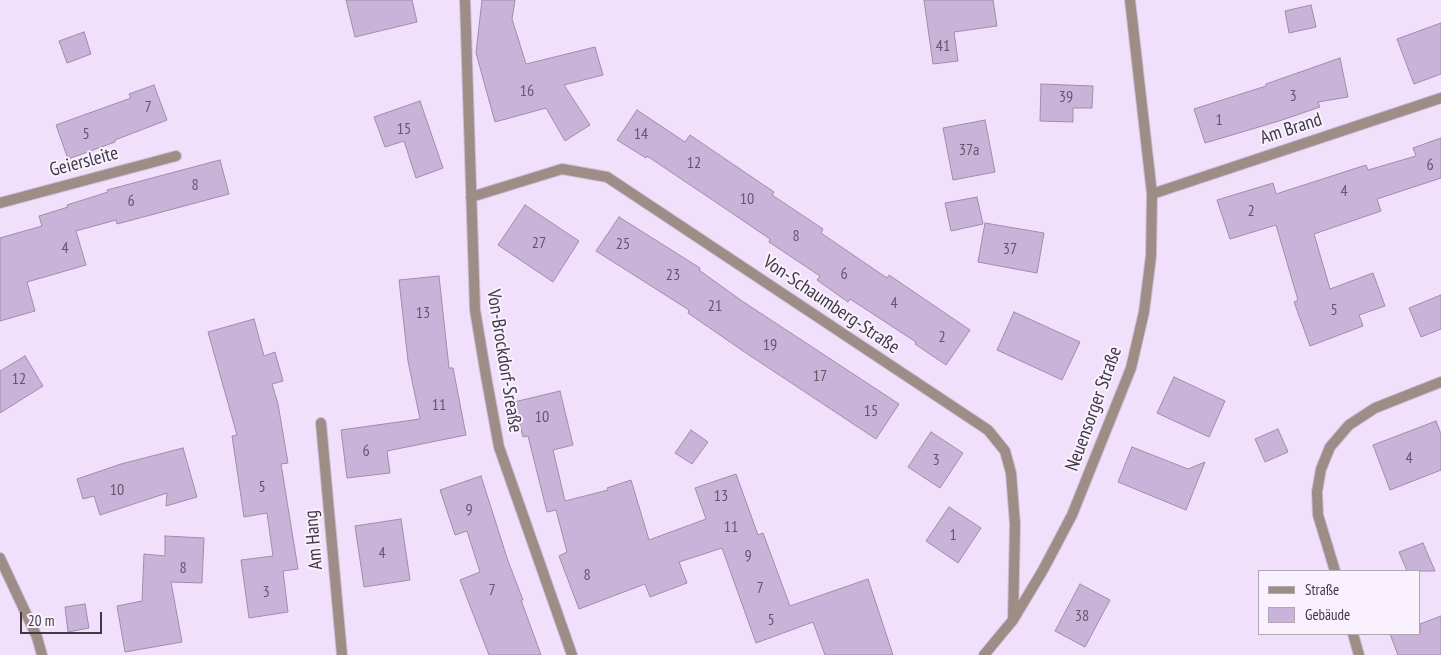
<!DOCTYPE html>
<meta charset="utf-8">
<style>
body{margin:0}
#map{position:relative;width:1441px;height:655px;overflow:hidden;background:#f1e0fb;font-family:"PT Sans Narrow",sans-serif}
canvas{display:block}
.legend{position:absolute;left:1258px;top:570px;width:162px;height:65px;box-sizing:border-box;background:#faf1ff;border:1px solid #b0a7b5;margin:0;padding:6px 9px;list-style:none;font-size:15px;color:#403845}
.legend li{display:flex;align-items:center;gap:10px;height:25px}
.legend b{width:25px;border:1px solid #b0a7b5}
.scale{position:absolute;left:20px;top:612px;width:82px;height:22px;box-sizing:border-box;border:2px solid #403845;border-top:0;padding-left:6px;font-size:15px;line-height:18px;white-space:nowrap;color:#403845;-webkit-text-stroke:4px #faf1ff;paint-order:stroke}
</style>
<div id="map">
<canvas width="1441" height="655"></canvas>
<ul class="legend">
<li><b style="height:6px;background:#9e8d87"></b>Straße</li>
<li><b style="height:14px;background:#cab3d8"></b>Gebäude</li>
</ul>
<div class="scale">20 m</div>
</div>
<script>
const c = document.querySelector('canvas').getContext('2d');
c.lineJoin = 'round';
function fillPath(path, color) { c.fillStyle = color; c.fill(path, 'evenodd'); }
const poly = rows => new Path2D(rows.map(r => 'M' + r).join(''));
function trace(path, color, width, dash) { c.strokeStyle = color; c.lineWidth = width; c.lineCap = dash ? 'butt' : 'round'; c.setLineDash(dash || []); c.stroke(path); }
function drawText(font, color, halo, rows, align = 'center') {
  c.font = font + ' "PT Sans Narrow",sans-serif'; c.lineWidth = 4; c.setLineDash([]); c.textBaseline = 'middle'; c.strokeStyle = halo; c.fillStyle = color; for (const [text, x, y, turn = 0] of rows) {
    c.save(); c.translate(x, y); c.rotate((+turn || 0) * Math.PI / 180); c.textAlign = isNaN(turn) ? turn : align; if (halo) c.strokeText(text, 0, 0); c.fillText(text, 0, 0); c.restore();
  }
}
const building = poly([
 [346,0,412,0,417,22,355,37,346,0],
 [482,0,515,0,512,19,526,64,595,47,603,75,564,85,590,125,565,141,546,108,495,122,476,53,482,0],
 [924,0,993,0,997,26,954,32,958,61,933,64,924,0],
 [1311,5,1316,27,1289,33,1285,11,1311,5],
 [1441,23,1441,74,1414,84,1397,39,1441,23],
 [84,32,91,54,67,63,59,41,84,32],
 [1340,58,1348,97,1318,102,1320,107,1279,121,1205,143,1194,109,1266,86,1266,84,1340,58],
 [1041,84,1093,86,1092,108,1073,108,1073,122,1040,121,1041,84],
 [154,85,167,120,115,140,115,142,68,159,56,125,131,98,129,94,154,85],
 [420,101,443,168,416,178,404,141,385,147,374,117,420,101],
 [637,110,685,142,690,135,774,192,772,195,823,229,821,233,887,278,889,275,970,330,946,365,915,344,916,342,850,299,848,302,817,280,820,276,769,242,770,239,720,205,647,156,646,158,617,140,637,110],
 [985,120,995,172,953,180,943,128,985,120],
 [1441,138,1441,178,1377,199,1381,211,1314,234,1330,289,1373,273,1385,306,1359,315,1363,326,1310,346,1294,302,1298,300,1276,225,1230,239,1217,200,1273,183,1276,194,1366,165,1368,170,1416,156,1413,148,1441,138],
 [220,160,229,194,117,224,116,220,76,231,86,265,27,282,35,311,0,321,0,238,42,226,39,216,68,207,67,205,108,192,107,190,220,160],
 [977,197,983,224,951,231,945,203,977,197],
 [525,205,579,241,553,282,498,245,525,205],
 [619,217,700,268,699,270,742,301,899,404,876,439,743,351,688,313,689,310,596,251,619,217],
 [985,223,1044,233,1037,273,978,262,985,223],
 [439,276,449,368,453,368,466,435,387,451,390,473,347,478,341,430,420,419,408,361,399,280,439,276],
 [1441,295,1441,329,1421,337,1409,308,1441,295],
 [1014,312,1080,342,1062,380,997,350,1014,312],
 [254,319,264,356,275,352,283,381,272,384,278,404,288,463,281,464,298,569,283,571,288,612,249,618,241,560,273,556,267,513,244,517,232,436,237,435,208,332,254,319],
 [25,356,43,386,0,413,0,371,25,356],
 [1174,377,1225,401,1209,437,1157,413,1174,377],
 [560,391,573,445,553,450,565,501,608,490,607,488,631,480,649,540,706,519,695,488,736,474,758,535,763,533,790,606,868,579,893,655,825,655,813,622,756,643,722,548,679,562,687,583,650,597,645,584,579,609,559,556,567,552,556,510,547,512,528,436,523,437,514,402,560,391],
 [1436,421,1441,434,1441,470,1390,490,1373,445,1436,421],
 [1278,429,1288,452,1265,462,1255,439,1278,429],
 [691,430,708,442,692,464,675,453,691,430],
 [931,432,963,453,940,488,908,467,931,432],
 [1132,447,1188,469,1205,462,1186,510,1118,482,1132,447],
 [183,448,197,497,166,506,167,493,100,515,94,496,83,499,77,479,121,464,183,448],
 [481,476,508,561,523,600,521,600,541,655,489,655,460,580,480,572,467,531,455,535,440,490,481,476],
 [949,507,981,528,958,563,926,541,949,507],
 [401,519,410,580,364,587,355,526,401,519],
 [165,536,204,538,202,583,171,582,182,642,125,652,117,606,142,601,144,554,165,556,165,536],
 [1423,543,1435,571,1407,571,1399,552,1423,543],
 [1080,584,1110,600,1085,647,1055,631,1080,584],
 [85,604,89,628,68,632,65,607,85,604],
 [1441,616,1441,655,1398,655,1390,634,1420,634,1420,624,1441,616]
]);
const street = poly([
 [465,0,475,310,486,376,499,447,572,655],
 [1152,194,1441,98],
 [471,197,562,169,607,177,988,430,1005,451,1011,473,1015,524,1013,620],
 [0,203,176,156],
 [321,423,342,655],
 [0,558,37,637,42,655],
 [1335,571,1318,515,1317,492,1321,469,1330,447,1349,425,1375,408,1441,382],
 [1353,634,1359,655],
 [984,655,1013,620,1043,570,1072,515,1131,368,1144,312,1151,256,1152,194,1130,0]
]);
const numberNames = [
 ["41",943,46],
 ["16",527,91],
 ["3",1293,96],
 ["39",1066,97],
 ["7",148,107],
 ["1",1219,120],
 ["15",404,129],
 ["5",86,134],
 ["14",641,134],
 ["37a",969,150],
 ["12",694,163],
 ["6",1430,165],
 ["8",195,185],
 ["4",1344,191],
 ["10",747,199],
 ["6",131,201],
 ["2",1251,211],
 ["8",796,236],
 ["27",539,243],
 ["25",623,244],
 ["4",65,248],
 ["37",1010,249],
 ["6",844,274],
 ["23",673,275],
 ["4",894,303],
 ["21",715,306],
 ["5",1334,310],
 ["13",423,313],
 ["2",942,337],
 ["19",770,345],
 ["17",820,376],
 ["12",19,379],
 ["11",439,405],
 ["15",871,411],
 ["10",542,417],
 ["6",366,451],
 ["4",1409,458],
 ["3",936,460],
 ["5",262,487],
 ["10",117,490],
 ["13",721,496],
 ["9",469,510],
 ["11",731,527],
 ["1",953,535],
 ["4",382,553],
 ["9",748,556],
 ["8",183,568],
 ["8",587,575],
 ["7",760,588],
 ["7",492,590],
 ["3",266,592],
 ["38",1082,616],
 ["5",771,620]
];
const streetNames = [
 ["Am Brand",1291,129,-18],
 ["Geiersleite",84,162,-15],
 ["Von-Schaumberg-Straße",831,305,34],
 ["Von-Brockdorf-Sreaße",504,361,81],
 ["Neuensorger Straße",1094,409,-70],
 ["Am Hang",314,540,-95]
];
fillPath(building, '#cab3d8');
trace(building, '#9f8caa', 1);
trace(street, '#cebed7', 12);
trace(street, '#9e8d87', 10);
drawText('16px', '#62576a', null, numberNames);
drawText('19px', '#403845', '#faf1ff', streetNames);
</script>
